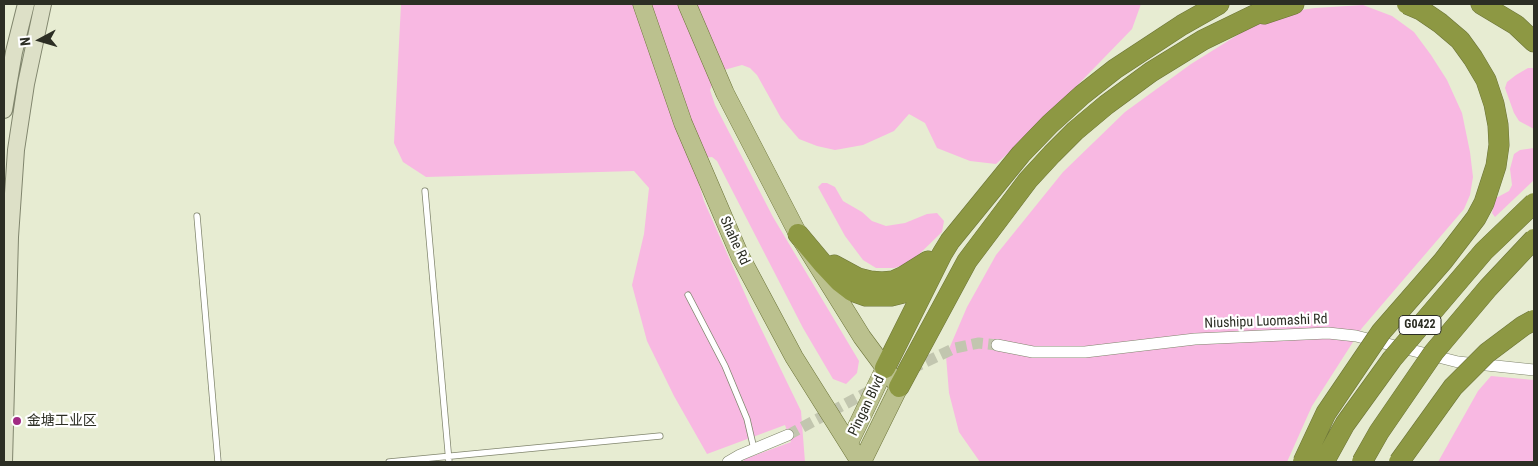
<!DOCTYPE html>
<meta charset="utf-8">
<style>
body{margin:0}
#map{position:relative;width:1538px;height:466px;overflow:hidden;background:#e7ecd2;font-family:"Roboto Condensed",sans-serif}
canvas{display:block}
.frame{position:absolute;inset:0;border:5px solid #2c2e24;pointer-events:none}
.north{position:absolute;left:15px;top:15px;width:50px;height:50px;-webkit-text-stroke:4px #fff;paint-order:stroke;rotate:264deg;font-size:14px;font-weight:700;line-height:20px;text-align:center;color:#2c2e24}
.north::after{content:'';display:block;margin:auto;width:18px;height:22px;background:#2c2e24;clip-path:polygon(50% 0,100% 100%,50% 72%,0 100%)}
</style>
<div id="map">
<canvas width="1538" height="466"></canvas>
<div class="frame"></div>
<div class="north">N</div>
</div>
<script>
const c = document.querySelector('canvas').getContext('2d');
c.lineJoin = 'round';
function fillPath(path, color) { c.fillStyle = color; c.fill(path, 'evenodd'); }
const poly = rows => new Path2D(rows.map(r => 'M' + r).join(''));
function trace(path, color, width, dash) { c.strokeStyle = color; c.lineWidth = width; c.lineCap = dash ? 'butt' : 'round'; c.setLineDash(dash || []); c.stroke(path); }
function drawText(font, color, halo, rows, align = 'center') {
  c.font = font + ' "Roboto Condensed","Noto Sans SC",sans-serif'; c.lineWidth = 4.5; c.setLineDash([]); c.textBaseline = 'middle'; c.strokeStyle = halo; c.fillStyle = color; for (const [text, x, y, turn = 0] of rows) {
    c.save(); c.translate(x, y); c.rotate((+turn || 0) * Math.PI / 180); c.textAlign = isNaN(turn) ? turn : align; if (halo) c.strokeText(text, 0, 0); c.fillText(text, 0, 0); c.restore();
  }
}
const green = poly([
 [401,4,1141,4,1132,29,1033,131,996,164,970,161,937,148,925,123,909,114,894,131,863,145,835,150,817,146,799,139,781,118,757,75,750,68,742,65,724,70,715,77,710,90,715,105,773,217,859,361,857,373,846,384,833,379,803,328,717,161,712,157,704,158,695,170,704,201,752,310,801,411,805,462,742,462,745,459,791,442,785,425,707,454,674,396,647,341,632,285,644,234,649,188,634,171,426,177,403,162,394,143],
 [1363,5,1392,16,1414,32,1431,55,1447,80,1462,113,1470,152,1473,177,1470,195,1464,209,1362,328,1312,406,1287,462,980,462,959,432,949,393,946,356,967,307,996,255,1063,172,1125,112,1191,64,1260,21,1294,11,1315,8],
 [1528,68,1534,68,1534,129,1519,121,1514,113,1505,88,1507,82,1516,75],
 [1534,148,1534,180,1495,217,1492,213,1496,198,1509,191,1512,185,1510,169,1514,154,1520,150],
 [822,183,827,183,835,187,843,201,862,212,872,221,886,226,905,223,927,214,937,213,944,221,942,232,910,263,894,268,876,268,863,260,845,236,818,187],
 [1491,376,1534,380,1534,462,1438,462,1478,391]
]);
const minorTunnel = poly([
 [911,369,955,348,979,343,997,345],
 [788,435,875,388]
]);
const service = poly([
 [425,191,449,462],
 [197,216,218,462],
 [688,295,725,366,747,419,754,449],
 [389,462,660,436]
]);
const minor = poly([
 [997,345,1033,352,1085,352,1195,339,1328,333,1356,336,1458,362,1534,370],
 [728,462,740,455,788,435]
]);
const secondary = poly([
 [4,110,14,52,26,4],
 [4,462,10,237,16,150,26,84,43,4]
]);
const primary = poly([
 [642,4,683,123,740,256,794,357,860,462],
 [687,4,725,93,798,234,862,337,899,387,862,462],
 [849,443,885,368]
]);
const motorway = poly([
 [1481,4,1516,25,1534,42],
 [1264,14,1294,4],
 [798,234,824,265,839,281,852,291,866,296,891,296,903,293,915,287,929,271],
 [834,265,858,278,870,281,882,282,893,281,904,276,928,261],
 [885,368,942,254,950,241,1021,154,1050,124,1082,95,1115,69,1182,25,1219,4],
 [899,387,967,261,1028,180,1052,154,1075,131,1106,105,1151,72,1203,40,1277,4]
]);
const motorwayBridge = poly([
 [1303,462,1326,413,1381,332,1443,261,1476,218,1484,203,1496,166,1499,145,1498,125,1494,104,1486,80,1473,58,1460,40,1440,23,1421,10,1407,4],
 [1324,462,1345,424,1392,359,1484,251,1534,203],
 [1362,462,1379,432,1434,352,1488,288,1534,239],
 [1399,462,1453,387,1487,353,1523,326,1534,320]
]);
const markers = [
 [17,421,5,"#a12a83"]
];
const shields = [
 [1420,325,42]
];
const shieldNames = [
 ["G0422",1420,325]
];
const streetNames = [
 ["Shahe Rd",734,241,65],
 ["Niushipu Luomashi Rd",1266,322,-2],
 ["Pingan Blvd",867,406,-64]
];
const poiNames = [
 ["金塘工业区",27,421]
];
fillPath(green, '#f8b8e2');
trace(minorTunnel, '#c2c6af', 11, [11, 5.5]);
trace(service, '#80856d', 7);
trace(minor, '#80856d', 12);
trace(secondary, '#80856d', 18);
trace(primary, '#6b7338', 19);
trace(motorway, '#6b7338', 21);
trace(service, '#fff', 5.5);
trace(minor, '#fff', 11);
trace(secondary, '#dde0c7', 16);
trace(primary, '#bbc18e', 18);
trace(motorway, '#8d9843', 20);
trace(motorwayBridge, '#6b7338', 21, []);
trace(motorwayBridge, '#8d9843', 20);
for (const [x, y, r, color] of markers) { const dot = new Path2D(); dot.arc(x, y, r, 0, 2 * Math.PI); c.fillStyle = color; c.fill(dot); trace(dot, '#fff', 2); }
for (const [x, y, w] of shields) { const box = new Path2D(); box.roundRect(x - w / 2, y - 9.5, w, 19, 4); c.fillStyle = '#fff'; c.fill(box); trace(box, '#2c2e24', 1); }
drawText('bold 12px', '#2c2e24', null, shieldNames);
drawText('14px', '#2c2e24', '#fff', streetNames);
drawText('14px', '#2c2e24', '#fff', poiNames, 'left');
</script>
